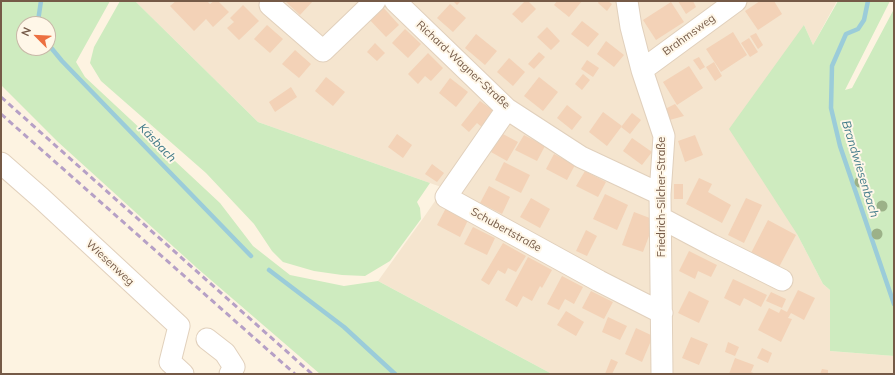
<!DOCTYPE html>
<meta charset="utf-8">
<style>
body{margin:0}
#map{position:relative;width:895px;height:375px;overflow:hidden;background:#fdf3e1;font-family:Mulish,sans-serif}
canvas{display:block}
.frame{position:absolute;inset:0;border:2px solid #755a47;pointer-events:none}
.north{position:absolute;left:16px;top:16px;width:40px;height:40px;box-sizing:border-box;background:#fff7e8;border:1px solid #c8b8a8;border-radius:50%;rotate:294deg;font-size:11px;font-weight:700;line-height:16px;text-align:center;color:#755a47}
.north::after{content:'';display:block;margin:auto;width:14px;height:18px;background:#ec7041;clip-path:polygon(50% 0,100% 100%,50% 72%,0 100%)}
</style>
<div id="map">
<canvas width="895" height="375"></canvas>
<div class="frame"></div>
<div class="north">N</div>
</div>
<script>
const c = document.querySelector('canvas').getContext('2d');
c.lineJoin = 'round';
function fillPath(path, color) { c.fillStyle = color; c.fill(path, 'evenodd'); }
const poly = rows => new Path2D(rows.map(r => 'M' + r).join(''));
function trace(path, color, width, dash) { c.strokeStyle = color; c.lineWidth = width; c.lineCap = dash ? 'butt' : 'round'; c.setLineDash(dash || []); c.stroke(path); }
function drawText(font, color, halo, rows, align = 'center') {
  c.font = font + ' Mulish,sans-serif'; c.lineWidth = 4; c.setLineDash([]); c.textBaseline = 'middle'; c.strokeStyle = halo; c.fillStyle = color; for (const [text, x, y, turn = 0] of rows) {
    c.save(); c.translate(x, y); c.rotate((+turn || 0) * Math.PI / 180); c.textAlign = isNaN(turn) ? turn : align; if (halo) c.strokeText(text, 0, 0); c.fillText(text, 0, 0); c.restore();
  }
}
const residential = poly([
 [135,1,837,1,813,45,804,25,797,234,823,284,830,290,830,351,894,356,894,374,552,374,378,281,424,217,444,188,258,122]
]);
const green = poly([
 [1,1,110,1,76,62,85,77,220,203,253,246,290,275,344,286,378,281,552,374,320,374,197,268,58,142,1,85],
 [24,24,48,24,48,48,24,48],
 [120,1,135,1,258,122,430,183,417,202,420,208,421,219,390,261,365,276,342,275,314,271,283,262,272,251,254,224,206,173,101,81,90,63,94,47],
 [838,1,890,1,845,90,852,88,894,9,894,356,830,351,830,290,823,284,797,234,729,129,804,25,813,45]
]);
const stream = poly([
 [868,1,864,20,858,29,846,34,832,66,831,108,840,146,894,304],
 [38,21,41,1],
 [48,44,62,61,251,256],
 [269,270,344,327,395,374]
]);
const building = poly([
 [176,1,207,1,210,4,214,1,218,1,229,12,213,27,206,19,194,31,170,6],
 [285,1,313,1,300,15],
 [453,1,461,1,457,5],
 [525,1,528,1,536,9,522,23,512,14],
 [557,1,582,1,569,17,554,5],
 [599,1,608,1,612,4,607,11,598,3],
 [678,1,693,1,696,7,686,14],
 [760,1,774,1,782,14,758,30,745,11],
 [671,2,684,22,656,40,643,20],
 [450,4,466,18,453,32,437,18],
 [243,5,259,21,239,40,227,28,234,22,230,18],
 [381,5,399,25,386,37,368,18],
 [582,21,599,34,588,47,571,34],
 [267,25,283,39,270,53,254,39],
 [547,27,560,41,551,50,537,37],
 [405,29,421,44,408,58,392,43],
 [733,32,747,55,721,72,706,49],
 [756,33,763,45,758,49,750,36],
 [476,34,497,51,485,65,465,48],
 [749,38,758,52,750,57,741,43],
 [606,41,624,55,614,67,597,54],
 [375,43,385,53,377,61,367,52],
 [295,50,311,64,299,78,282,64],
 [539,52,545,57,534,69,528,64],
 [428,53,443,68,431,81,425,76,418,84,408,74],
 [699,57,705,67,700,70,693,60],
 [509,58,525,72,513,86,497,72],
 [587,60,599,68,593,77,581,69],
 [714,62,722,76,715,81,706,67],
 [689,66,703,88,677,105,663,82],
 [583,74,590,80,582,90,575,84],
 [326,77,345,92,333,106,315,91],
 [539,77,558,92,543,111,524,96],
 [450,78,468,92,456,107,439,93],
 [291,87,297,97,275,112,269,102],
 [480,101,497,113,484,129,477,123,469,132,461,125],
 [675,104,684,116,666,121,663,110],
 [567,105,582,117,572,130,557,118],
 [603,112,622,126,607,146,589,132],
 [632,113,641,120,630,134,621,127],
 [501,133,518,142,507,161,491,152],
 [397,134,412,145,403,158,388,147],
 [524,135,545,146,537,161,515,150],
 [695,135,703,155,685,162,678,141],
 [632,138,652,152,642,165,623,151],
 [554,154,575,165,567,180,546,169],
 [504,162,530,175,521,193,495,180],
 [432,164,444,173,437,182,425,174],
 [585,171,606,182,598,197,576,186],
 [699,178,712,184,708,192,731,205,722,223,686,204],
 [674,184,683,184,683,199,674,199],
 [489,186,510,197,502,214,480,203],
 [605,194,628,205,617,230,593,219],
 [531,198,550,209,540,228,520,217],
 [746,198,762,205,744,243,728,235],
 [446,208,468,220,460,237,437,225],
 [634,212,655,220,643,252,622,245],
 [768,220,796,235,779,267,751,253],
 [473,227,495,238,487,255,464,244],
 [586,230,597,236,587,256,576,251],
 [503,243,526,256,516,272,508,268,505,274,498,270,489,285,481,280],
 [689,251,717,265,711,277,698,271,695,279,679,271],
 [528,257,552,270,542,288,540,286,532,301,523,296,517,307,505,300],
 [562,276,583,287,574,304,565,299,559,310,547,304],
 [733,279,767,295,761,307,744,298,740,306,724,298],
 [798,290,815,298,804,320,791,313,788,318,792,319,781,342,758,330,769,308,779,313,781,309,787,312],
 [591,291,613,302,604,319,582,308],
 [689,291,709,301,699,323,678,313],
 [771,292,786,299,782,308,766,301],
 [566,311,584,322,576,336,557,325],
 [608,317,627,326,620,340,602,332],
 [636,328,653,336,642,362,625,354],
 [691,337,708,344,699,365,682,358],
 [728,342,739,347,735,356,725,352],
 [762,348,772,353,768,363,757,358],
 [735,358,754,365,751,372,756,374,729,374],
 [611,359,618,362,612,374,605,374],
 [822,369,828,370,828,374,820,374]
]);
const minor = poly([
 [395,1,507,109,581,157,660,194],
 [627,1,631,27,642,70,664,136,660,194,662,374],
 [270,5,323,51,375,1],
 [642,70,736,1],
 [507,109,446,197,599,281,662,313],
 [1,163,41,198,179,326,170,362,183,374],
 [661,218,712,245,782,280],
 [207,339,225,353,234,367,230,374]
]);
const rail = poly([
 [1,97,312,374],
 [1,114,295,374]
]);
const trees = [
 [860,182],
 [882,206],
 [877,234]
];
const streetNames = [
 ["Brahmsweg",689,35,-36],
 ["Richard-Wagner-Straße",463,65,43],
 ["Friedrich-Silcher-Straße",662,197,-90],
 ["Schubertstraße",506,230,29],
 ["Wiesenweg",110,263,43]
];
const waterNames = [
 ["Käsbach",157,143,46],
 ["Brandwiesenbach",860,169,73]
];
fillPath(residential, '#f5e5cf');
fillPath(green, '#ceebbf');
trace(stream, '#9bccd9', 4.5);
fillPath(building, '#f3d2b7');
trace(minor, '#e1d0bc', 23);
trace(minor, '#fff', 21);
trace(rail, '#b6a0c6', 3, [6, 4]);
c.fillStyle = '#9cb188';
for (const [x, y] of trees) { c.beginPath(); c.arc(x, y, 5.5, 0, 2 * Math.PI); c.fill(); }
drawText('11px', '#755a47', '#fff7e8', streetNames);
drawText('italic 12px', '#407a89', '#fff7e8', waterNames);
</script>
